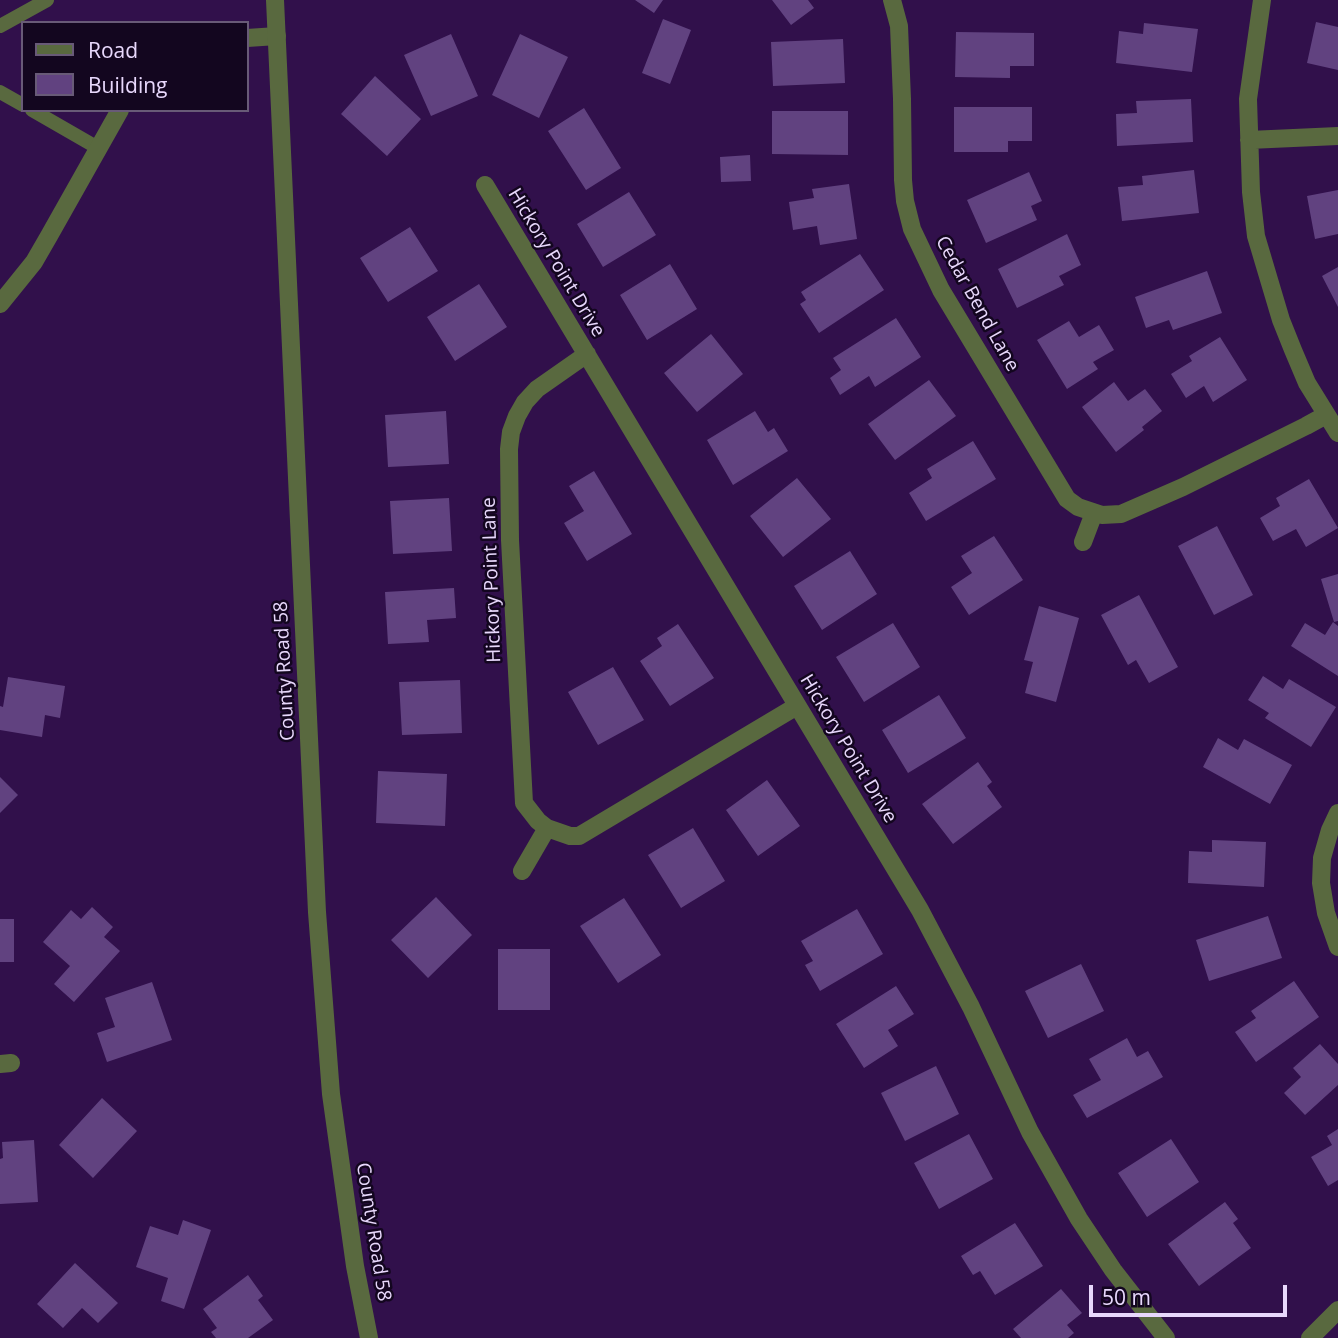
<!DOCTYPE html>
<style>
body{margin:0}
#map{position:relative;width:1338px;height:1338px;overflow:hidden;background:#31104b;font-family:"Open Sans",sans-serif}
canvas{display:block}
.legend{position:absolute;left:21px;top:21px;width:228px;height:91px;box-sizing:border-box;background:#13061f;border:2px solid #685a77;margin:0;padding:9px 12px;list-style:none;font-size:21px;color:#e8d8fc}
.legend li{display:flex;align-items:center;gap:14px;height:35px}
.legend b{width:35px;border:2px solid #685a77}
.scale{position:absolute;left:1089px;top:1285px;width:198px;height:32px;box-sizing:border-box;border:4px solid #e8d8fc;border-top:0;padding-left:9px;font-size:21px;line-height:24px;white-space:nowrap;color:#e8d8fc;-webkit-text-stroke:5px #13061f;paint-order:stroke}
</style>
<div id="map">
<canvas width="1338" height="1338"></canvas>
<ul class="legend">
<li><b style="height:9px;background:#59693f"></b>Road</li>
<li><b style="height:19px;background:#614280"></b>Building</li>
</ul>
<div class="scale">50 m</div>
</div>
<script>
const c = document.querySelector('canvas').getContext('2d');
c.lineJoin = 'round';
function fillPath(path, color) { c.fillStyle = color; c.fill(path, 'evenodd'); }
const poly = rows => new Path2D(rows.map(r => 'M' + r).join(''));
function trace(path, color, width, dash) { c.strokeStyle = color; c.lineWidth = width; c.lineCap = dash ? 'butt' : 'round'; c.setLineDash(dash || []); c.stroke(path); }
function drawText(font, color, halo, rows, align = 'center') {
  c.font = font + ' "Open Sans",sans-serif'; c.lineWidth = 5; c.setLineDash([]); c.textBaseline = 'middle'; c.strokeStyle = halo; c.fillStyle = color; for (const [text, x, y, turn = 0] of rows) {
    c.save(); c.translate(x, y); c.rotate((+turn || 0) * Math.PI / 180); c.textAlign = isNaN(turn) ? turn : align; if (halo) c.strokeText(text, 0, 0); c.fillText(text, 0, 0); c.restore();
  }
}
const building = poly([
 [635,0,663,0,654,13],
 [772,0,808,0,814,8,791,25],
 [663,19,691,30,670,84,642,73],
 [1316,22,1338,27,1338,70,1307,63],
 [1144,23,1198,29,1192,72,1116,63,1119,31,1143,34],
 [956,32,1034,33,1034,66,1010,66,1010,78,955,77],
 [451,34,478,96,431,116,404,55],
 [520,34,568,57,539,118,492,95],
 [843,39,845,83,773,86,771,42],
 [375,76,421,119,387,156,341,114],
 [1191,99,1193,142,1117,146,1116,114,1137,113,1136,101],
 [954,107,1032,107,1032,141,1008,141,1008,152,954,152],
 [584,108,621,168,586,190,548,131],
 [772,111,848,111,848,155,772,154],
 [750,155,751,181,721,182,720,157],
 [1194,170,1199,213,1122,221,1118,187,1143,185,1142,176],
 [1029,172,1042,201,1031,206,1037,220,986,243,967,200],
 [849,184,857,239,820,245,817,226,793,230,789,202,814,198,812,189],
 [1338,190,1338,234,1315,239,1307,196],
 [629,192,656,235,603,267,577,224],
 [410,227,438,271,388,302,360,258],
 [1067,234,1081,265,1059,276,1064,285,1017,308,998,269],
 [860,254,884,290,819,333,800,304,806,300,801,292],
 [670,264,697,309,647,340,620,295],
 [1338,267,1338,307,1322,276],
 [1207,271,1222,313,1173,330,1169,320,1146,328,1135,297],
 [479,284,507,327,455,361,427,317],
 [896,318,921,357,875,387,869,376,840,395,830,378,841,370,833,358],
 [1069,321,1079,337,1099,325,1114,350,1093,362,1098,369,1067,389,1037,340],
 [711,334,743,374,697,412,664,373],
 [1220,337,1247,380,1213,402,1204,386,1186,398,1171,374,1192,361,1189,356],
 [929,380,956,416,895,460,868,424],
 [1114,382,1128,401,1145,389,1162,411,1142,427,1144,430,1116,452,1082,407],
 [446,411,449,464,388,467,385,415],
 [755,411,768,432,774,428,788,451,733,485,707,440],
 [973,441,996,479,926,521,909,493,932,478,927,469],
 [594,471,632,534,587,561,564,523,584,511,569,486],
 [797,478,831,519,783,557,750,516],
 [1309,479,1338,528,1306,547,1296,529,1273,541,1260,518,1280,506,1276,498],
 [449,498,452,551,393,554,390,501],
 [1217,526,1253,595,1214,615,1178,546],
 [994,536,1023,580,969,615,951,587,972,573,961,556],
 [850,551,877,594,822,630,794,586],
 [1338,574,1338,621,1334,622,1321,579],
 [454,588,456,618,427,620,429,642,388,644,385,592],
 [1139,595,1178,667,1149,683,1136,660,1128,665,1101,615],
 [1039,606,1079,618,1056,702,1025,693,1033,662,1024,660],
 [1333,622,1338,626,1338,676,1291,646,1305,623,1325,635],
 [893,623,920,667,864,702,836,657],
 [678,624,714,678,670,706,640,661,662,646,657,638],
 [613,667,644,720,598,745,568,692],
 [1263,676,1283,689,1289,679,1336,707,1311,747,1265,718,1269,713,1248,700],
 [8,677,65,686,60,718,45,715,42,737,0,730,0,706,3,707],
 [460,680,462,733,402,735,399,682],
 [939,695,966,738,908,773,882,730],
 [1218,738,1238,750,1244,739,1292,765,1270,804,1203,767],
 [978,762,992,782,987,786,1002,807,953,844,922,804],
 [378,771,447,774,445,826,376,823],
 [0,777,18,795,0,813],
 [767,780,800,826,758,856,726,810],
 [693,828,725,881,681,908,648,855],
 [1212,840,1266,842,1264,887,1188,883,1189,851,1212,852],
 [436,897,472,935,428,978,391,940],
 [624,898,661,955,618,983,580,926],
 [92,907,113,927,104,937,120,951,74,1002,54,984,70,966,43,942,71,910,81,919],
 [857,909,883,954,820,991,805,965,813,961,801,941],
 [1268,916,1282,958,1209,981,1196,940],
 [0,919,14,919,14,962,0,962],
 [498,949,550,949,550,1010,498,1010],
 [1081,964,1104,1011,1048,1038,1025,991],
 [1294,981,1319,1017,1256,1062,1235,1032,1256,1018,1251,1011],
 [152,982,172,1040,107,1062,97,1033,115,1027,105,998],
 [896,986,914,1014,888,1030,898,1046,864,1068,836,1024],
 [1127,1038,1137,1057,1148,1051,1163,1077,1087,1118,1073,1095,1101,1080,1089,1059],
 [1320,1044,1338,1064,1338,1085,1305,1115,1284,1093,1301,1077,1293,1068],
 [936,1066,959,1114,905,1141,881,1093],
 [102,1098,137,1131,93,1178,59,1145],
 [1338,1129,1338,1180,1328,1186,1311,1157,1332,1145,1327,1136],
 [969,1134,993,1179,939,1209,914,1163],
 [1171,1139,1199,1182,1147,1217,1118,1173],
 [34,1140,38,1202,0,1204,0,1159,3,1158,2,1142],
 [1225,1202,1238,1219,1233,1223,1251,1248,1199,1286,1168,1244],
 [183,1220,211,1230,184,1309,161,1301,168,1278,136,1267,150,1226,178,1235],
 [1015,1223,1043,1266,995,1295,980,1271,973,1275,961,1256],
 [75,1263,118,1303,98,1323,82,1308,63,1328,37,1304],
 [248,1275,263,1296,258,1300,273,1320,248,1338,216,1338,211,1332,217,1328,203,1309],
 [1061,1289,1082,1313,1067,1325,1074,1333,1068,1338,1021,1338,1013,1329]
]);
const service = poly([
 [0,26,47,0],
 [0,92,23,105],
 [32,110,98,148]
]);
const minor = poly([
 [892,0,899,26,902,99,903,180,905,201,912,229,941,290,1067,499,1078,507,1102,515,1121,514,1183,487,1306,426,1326,415],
 [1262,0,1248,99,1251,192,1256,236,1281,320,1293,350,1307,383,1338,433],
 [247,38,277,36],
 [1249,140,1338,136],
 [485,185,920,910,971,1007,1030,1132,1079,1219,1113,1270,1166,1338],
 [0,304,34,262,49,236,120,110],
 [587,354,537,389,525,402,517,416,511,432,509,449,510,540,524,803,538,821,547,828,570,836,579,836,797,706],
 [1083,542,1094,513],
 [1338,813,1330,830,1322,858,1321,883,1326,913,1338,947],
 [522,871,547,828],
 [0,1064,11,1063]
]);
const tertiary = poly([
 [275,0,317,912,331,1094,355,1266,369,1338],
 [1310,1338,1338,1310]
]);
const streetNames = [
 ["Hickory Point Drive",556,263,59],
 ["Cedar Bend Lane",977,304,61],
 ["Hickory Point Lane",492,580,-92],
 ["County Road 58",285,671,-93],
 ["Hickory Point Drive",848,749,59],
 ["County Road 58",373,1232,81]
];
fillPath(building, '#614280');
trace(service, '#59693f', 14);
trace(minor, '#59693f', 18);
trace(tertiary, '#59693f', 18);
drawText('19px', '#e8d8fc', '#13061f', streetNames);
</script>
